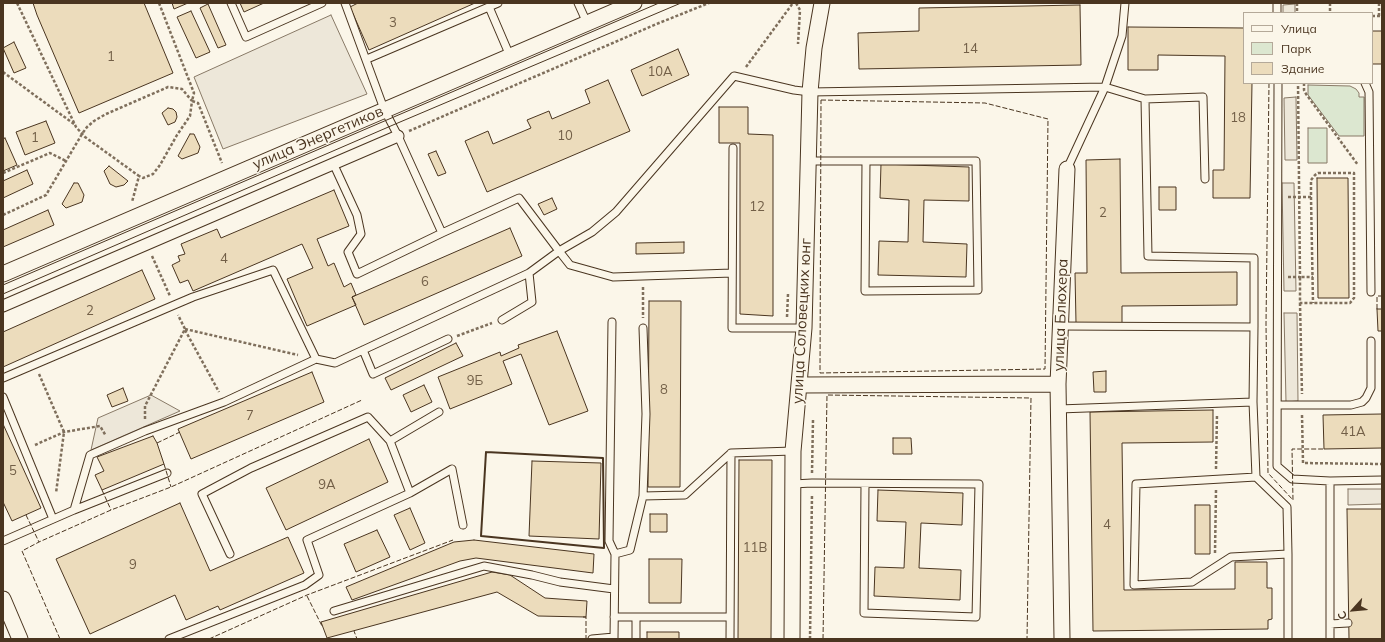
<!DOCTYPE html>
<meta charset="utf-8">
<style>
body{margin:0}
#map{position:relative;width:1385px;height:642px;overflow:hidden;background:#fbf6e9;font-family:Mulish,sans-serif}
canvas{display:block}
.frame{position:absolute;inset:0;border:4px solid #4a3520;pointer-events:none}
.legend{position:absolute;left:1243px;top:12px;width:130px;height:72px;box-sizing:border-box;background:#fbf6e9;border:1px solid #b4a999;margin:0;padding:5px 7px;list-style:none;font-size:12px;color:#4a3520}
.legend li{display:flex;align-items:center;gap:8px;height:20px}
.legend b{width:20px;border:1px solid #b4a999}
.north{position:absolute;left:1333px;top:590px;width:40px;height:40px;-webkit-text-stroke:3px #fbf6e9;paint-order:stroke;rotate:243deg;font-size:11px;font-weight:700;line-height:16px;text-align:center;color:#4a3520}
.north::after{content:'';display:block;margin:auto;width:14px;height:18px;background:#4a3520;clip-path:polygon(50% 0,100% 100%,50% 72%,0 100%)}
</style>
<div id="map">
<canvas width="1385" height="642"></canvas>
<div class="frame"></div>
<ul class="legend">
<li><b style="height:5px;background:#fbf6e9"></b>Улица</li>
<li><b style="height:11px;background:#dce7d0"></b>Парк</li>
<li><b style="height:11px;background:#ecdcbc"></b>Здание</li>
</ul>
<div class="north">С</div>
</div>
<script>
const c = document.querySelector('canvas').getContext('2d');
c.lineJoin = 'round';
function fillPath(path, color) { c.fillStyle = color; c.fill(path, 'evenodd'); }
const poly = rows => new Path2D(rows.map(r => 'M' + r).join(''));
function trace(path, color, width, dash) { c.strokeStyle = color; c.lineWidth = width; c.lineCap = dash ? 'butt' : 'round'; c.setLineDash(dash || []); c.stroke(path); }
function drawText(font, color, halo, rows, align = 'center') {
  c.font = font + ' Mulish,sans-serif'; c.lineWidth = 3; c.setLineDash([]); c.textBaseline = 'middle'; c.strokeStyle = halo; c.fillStyle = color; for (const [text, x, y, turn = 0] of rows) {
    c.save(); c.translate(x, y); c.rotate((+turn || 0) * Math.PI / 180); c.textAlign = isNaN(turn) ? turn : align; if (halo) c.strokeText(text, 0, 0); c.fillText(text, 0, 0); c.restore();
  }
}
const green = poly([
 [1308,85,1350,86,1356,89,1359,93,1359,97,1364,97,1364,136,1339,136,1308,95,1308,85],
 [1308,128,1327,128,1327,163,1308,163,1308,128]
]);
const parking = poly([
 [1295,4,1295,13,1283,13,1283,5,1295,4],
 [331,15,367,94,223,149,194,77,331,15],
 [1296,97,1297,160,1285,160,1284,98,1296,97],
 [1282,183,1294,183,1296,291,1284,291,1282,183],
 [1284,313,1297,313,1298,401,1286,402,1284,313],
 [151,395,180,411,91,450,98,418,151,395],
 [1348,489,1382,489,1382,504,1348,505,1348,489]
]);
const building = poly([
 [33,3,144,3,173,73,79,113,37,15,33,3],
 [172,3,188,3,174,9,172,3],
 [240,3,264,3,244,12,240,3],
 [358,3,475,3,369,50,350,7,358,3],
 [208,4,226,45,218,48,200,8,208,4],
 [1080,5,1081,65,859,69,858,33,919,31,919,8,1080,5],
 [191,11,210,52,196,58,177,17,191,11],
 [1128,27,1244,28,1244,83,1252,83,1250,198,1213,198,1213,170,1224,170,1225,56,1158,55,1158,70,1128,70,1128,27],
 [1372,31,1382,31,1382,64,1372,64,1372,31],
 [14,42,26,68,14,73,3,48,14,42],
 [678,49,689,75,642,96,631,70,678,49],
 [608,80,630,131,487,192,465,141,488,131,493,144,531,128,527,120,549,111,552,119,590,103,585,90,608,80],
 [719,107,748,107,748,134,773,135,773,316,740,314,740,143,719,143,719,107],
 [168,108,173,109,176,112,177,117,175,122,168,125,162,113,168,108],
 [46,121,55,143,25,155,16,132,46,121],
 [190,134,194,134,200,147,198,153,182,159,178,156,190,134],
 [5,138,17,165,3,171,3,139,5,138],
 [436,151,446,173,438,176,428,154,436,151],
 [1120,159,1121,273,1237,272,1237,305,1122,306,1122,323,1076,323,1075,273,1087,273,1086,160,1120,159],
 [881,164,969,167,969,201,924,200,923,242,967,244,966,277,878,275,879,241,908,242,909,200,880,198,881,164],
 [109,166,128,181,124,185,116,187,110,184,104,171,109,166],
 [27,170,33,184,3,198,3,181,27,170],
 [1317,178,1348,178,1349,298,1318,298,1317,178],
 [74,183,78,183,84,195,82,202,66,208,62,204,74,183],
 [1159,187,1176,187,1176,210,1159,210,1159,187],
 [334,190,349,226,317,239,328,266,334,263,344,287,351,283,356,295,352,297,356,305,307,326,287,279,313,268,302,244,193,291,188,280,180,283,172,265,180,261,178,256,185,254,181,244,217,229,221,238,334,190],
 [552,198,557,209,544,215,538,204,552,198],
 [48,210,54,225,3,247,3,230,48,210],
 [510,228,522,256,364,325,352,297,510,228],
 [684,242,684,253,636,254,636,243,684,242],
 [142,270,155,299,3,367,3,332,142,270],
 [649,301,681,301,680,487,648,487,649,301],
 [1377,309,1382,309,1382,331,1378,331,1377,309],
 [557,331,588,411,549,425,521,354,503,361,512,384,450,409,438,377,500,352,501,356,519,348,518,345,557,331],
 [456,343,463,356,391,390,385,378,456,343],
 [1106,371,1106,392,1094,392,1093,372,1106,371],
 [312,372,324,402,191,459,178,429,312,372],
 [424,385,432,402,411,412,403,395,424,385],
 [123,388,128,401,112,407,107,395,123,388],
 [1213,410,1213,442,1122,443,1124,590,1235,589,1235,562,1267,562,1267,588,1272,588,1272,619,1268,620,1268,629,1093,631,1090,412,1213,410],
 [1382,414,1382,448,1324,449,1323,415,1382,414],
 [3,424,41,508,12,521,3,502,3,424],
 [153,436,157,443,164,464,102,490,95,475,104,471,97,457,153,436],
 [893,438,911,438,912,454,893,454,893,438],
 [369,439,388,482,286,530,266,488,369,439],
 [739,460,772,460,771,639,738,639,739,460],
 [532,461,601,463,599,539,529,536,532,461],
 [878,490,963,493,962,525,921,523,919,568,961,570,960,600,874,596,875,567,904,568,906,522,877,521,878,490],
 [180,503,210,571,288,537,304,573,220,610,218,606,186,620,175,595,90,634,56,559,180,503],
 [1195,505,1210,505,1210,554,1195,554,1195,505],
 [410,508,425,543,410,550,394,515,410,508],
 [1347,509,1382,509,1382,639,1349,639,1347,509],
 [650,514,667,514,667,532,650,532,650,514],
 [377,530,390,557,356,572,344,544,377,530],
 [474,540,594,554,593,573,476,558,460,561,352,600,346,587,454,542,474,540],
 [649,559,682,559,681,603,649,603,649,559],
 [492,572,510,575,545,598,587,601,586,617,538,616,497,592,327,638,321,622,492,572],
 [647,632,679,632,679,639,647,639,647,632]
]);
const path = poly([
 [17,3,76,127,85,137,139,176,132,202],
 [159,3,194,93,192,101,198,103,222,163],
 [796,3,800,10,798,44],
 [1297,3,1297,13],
 [1330,3,1330,13],
 [1379,3,1379,16],
 [1372,16,1382,16],
 [746,67,793,3],
 [3,72,74,124],
 [1304,83,1304,90,1306,94,1358,165],
 [409,131,659,23,709,3],
 [3,173,50,153,66,161],
 [1288,197,1311,197,1311,180,1315,175,1318,173,1354,173,1354,298,1350,303,1300,303,1300,277,1313,277],
 [1311,197,1313,303],
 [3,215,46,195,82,134,87,127,94,121,106,114,168,87,182,89,192,101,190,116,177,135,160,165,153,174,143,178,139,176],
 [152,256,170,296],
 [1288,277,1300,277,1298,83],
 [643,287,643,318],
 [1300,303,1302,394],
 [787,317,788,294],
 [185,329,298,355],
 [185,330,219,392],
 [457,336,492,323],
 [39,374,64,432,56,493],
 [1302,415,1303,463,1382,464],
 [145,419,145,406,185,329,178,315],
 [35,445,64,432,100,426,106,436],
 [1216,469,1217,414],
 [812,473,813,420],
 [1215,553,1216,490],
 [810,639,812,494]
]);
const service = poly([
 [231,3,246,37,322,3],
 [345,3,384,109,398,136,442,233,519,198,559,251,592,232,616,212,734,76,794,90,810,92,1105,87,1145,99,1203,97,1205,179],
 [578,3,587,23],
 [1277,3,1277,13],
 [489,7,510,56],
 [367,59,498,3],
 [1278,83,1277,466,1292,479,1330,481,1382,480],
 [1365,83,1369,92,1371,292],
 [1145,99,1148,256,1254,258,1254,327],
 [733,148,732,328,804,328],
 [809,161,976,161,978,290,865,291,866,161],
 [333,163,357,215,361,234,348,252,357,274,442,233],
 [1067,169,1105,87,1122,36,1125,3],
 [502,320,532,302,529,273],
 [612,322,609,541,615,554,614,639],
 [1060,326,1254,327,1253,402],
 [363,350,373,374,448,339],
 [3,378,193,297,273,270,316,359,335,363,529,273,559,251,570,265,613,277,732,273],
 [3,397,53,519],
 [1278,405,1351,405,1362,402,1366,398,1371,388,1371,341],
 [1059,409,1253,402,1256,477,1136,484,1134,585,1192,582,1231,557,1288,554,1288,639],
 [390,441,439,412],
 [1256,477,1287,507,1288,554],
 [1330,481,1330,639],
 [793,484,812,483,979,484,976,617,864,613,865,484],
 [643,496,646,414,643,328],
 [74,510,167,473],
 [3,541,74,510,90,455,145,431,224,402,316,359],
 [230,554,202,494,251,468,368,417,390,441,410,493],
 [615,554,630,550,643,496,685,495,731,453,793,451],
 [334,611,484,566,532,575,560,582,614,589],
 [614,617,730,617],
 [1330,624,1348,623],
 [169,639,305,585,319,575,307,540,410,493,452,469,463,525],
 [592,639,614,637],
 [636,639,636,617],
 [730,639,731,453]
]);
const pedestrian = poly([
 [3,306,398,136]
]);
const minor = poly([
 [3,274,634,3],
 [799,385,1058,384],
 [3,599,20,639],
 [792,639,793,451,804,328,810,92,814,48,822,3],
 [1062,639,1058,384,1067,169]
]);
const tram = poly([
 [3,285,659,3],
 [3,294,393,125,681,3]
]);
const fence = poly([
 [1269,83,1266,324,1268,473,1293,500,1292,449,1324,449],
 [821,100,985,103,1048,119,1045,369,820,373,821,100],
 [1377,309,1377,296,1382,296],
 [157,443,180,432],
 [164,464,171,487],
 [102,490,111,510],
 [26,515,39,542],
 [307,596,322,626],
 [583,617,586,617,586,639],
 [355,630,354,631,357,639],
 [60,639,22,551,39,542,111,510,171,487,362,400],
 [209,639,307,595,453,540],
 [823,639,827,395,1031,398,1027,639]
]);
const wall = poly([
 [486,452,603,458,604,548,481,536,486,452]
]);
const numberNames = [
 ["3",393,23],
 ["14",970,49],
 ["1",111,57],
 ["10А",660,72],
 ["18",1238,118],
 ["10",565,136],
 ["1",35,138],
 ["12",757,207],
 ["2",1103,213],
 ["4",224,259],
 ["6",425,282],
 ["2",90,311],
 ["9Б",475,381],
 ["8",664,390],
 ["7",250,416],
 ["41А",1353,432],
 ["5",13,471],
 ["9А",327,485],
 ["4",1107,525],
 ["11В",755,548],
 ["9",133,565]
];
const streetNames = [
 ["улица Энергетиков",318,138,-23],
 ["улица Блюхера",1061,315,-88],
 ["улица Соловецких юнг",802,321,-87]
];
fillPath(green, '#dce7d0');
trace(green, '#887966', 1);
fillPath(parking, '#ede7d9');
trace(parking, '#887966', 1);
fillPath(building, '#ecdcbc');
trace(building, '#4a3520', 1);
trace(service, '#4a3520', 9);
trace(pedestrian, '#4a3520', 13);
trace(minor, '#4a3520', 17);
trace(path, '#7f6f5c', 2.5, [3, 2]);
trace(service, '#fbf6e9', 7);
trace(pedestrian, '#fbf6e9', 11);
trace(minor, '#fbf6e9', 15);
trace(tram, '#4a3520', 1);
trace(fence, '#4a3520', 1, [5, 2]);
trace(wall, '#4a3520', 2);
drawText('13px', '#725f47', null, numberNames);
drawText('15px', '#4a3520', '#fbf6e9', streetNames);
</script>
